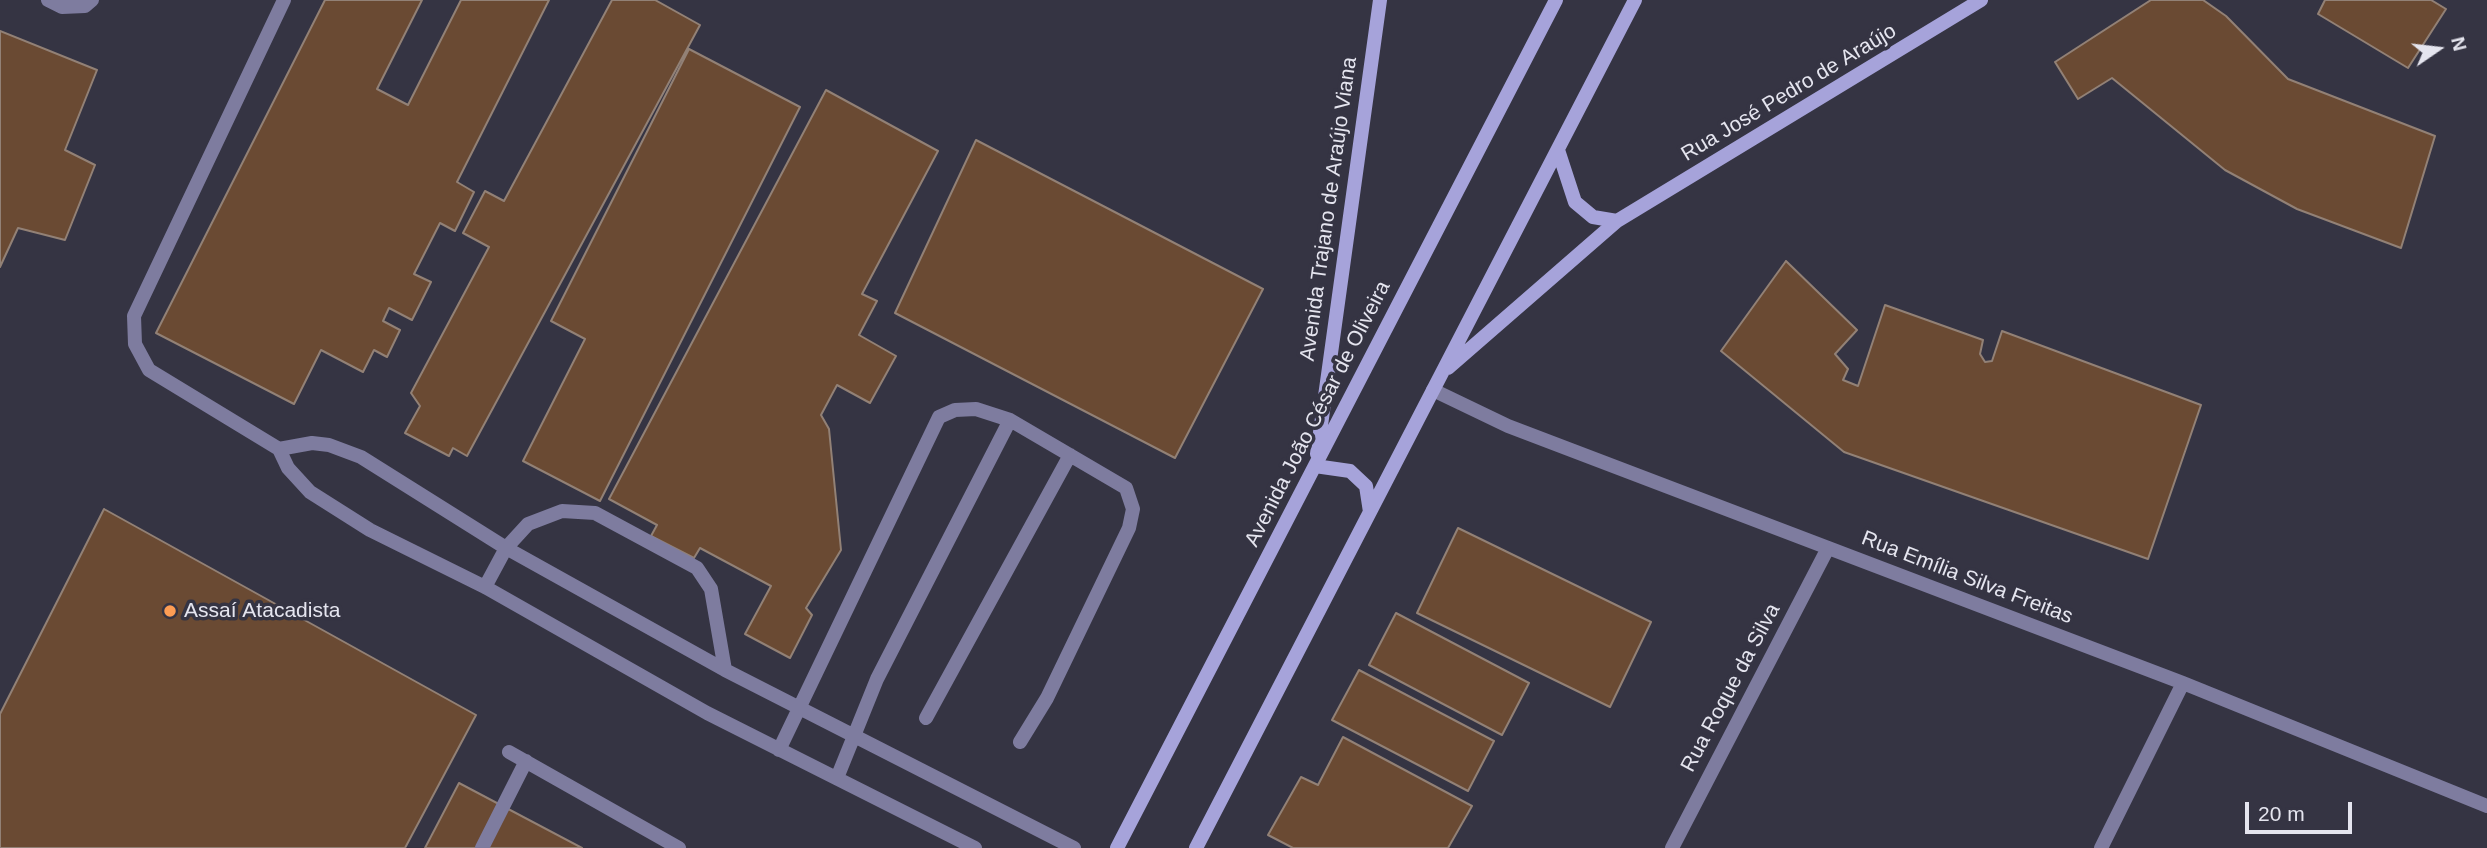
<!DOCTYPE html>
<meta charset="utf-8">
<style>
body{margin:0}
#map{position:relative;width:2487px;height:848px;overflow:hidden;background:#353443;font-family:Arial,sans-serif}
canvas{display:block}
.north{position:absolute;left:2403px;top:14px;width:70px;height:70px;-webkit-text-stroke:5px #353443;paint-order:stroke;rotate:76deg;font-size:19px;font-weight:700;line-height:28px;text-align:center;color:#e5e5ef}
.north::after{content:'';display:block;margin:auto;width:24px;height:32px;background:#e5e5ef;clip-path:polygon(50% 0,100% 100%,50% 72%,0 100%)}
.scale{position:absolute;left:2245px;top:802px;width:107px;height:32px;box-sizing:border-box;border:4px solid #e5e5ef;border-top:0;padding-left:9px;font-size:21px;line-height:24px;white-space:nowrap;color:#e5e5ef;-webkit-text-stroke:5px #353443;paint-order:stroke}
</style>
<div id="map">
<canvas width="2487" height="848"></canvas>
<div class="north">N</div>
<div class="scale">20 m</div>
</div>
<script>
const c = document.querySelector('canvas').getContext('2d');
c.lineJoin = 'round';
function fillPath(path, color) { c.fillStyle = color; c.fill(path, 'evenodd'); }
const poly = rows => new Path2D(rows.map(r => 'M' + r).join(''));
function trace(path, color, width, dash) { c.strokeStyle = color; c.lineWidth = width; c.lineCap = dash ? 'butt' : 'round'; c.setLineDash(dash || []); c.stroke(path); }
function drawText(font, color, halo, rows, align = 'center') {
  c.font = font + ' Arial,sans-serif'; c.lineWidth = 7; c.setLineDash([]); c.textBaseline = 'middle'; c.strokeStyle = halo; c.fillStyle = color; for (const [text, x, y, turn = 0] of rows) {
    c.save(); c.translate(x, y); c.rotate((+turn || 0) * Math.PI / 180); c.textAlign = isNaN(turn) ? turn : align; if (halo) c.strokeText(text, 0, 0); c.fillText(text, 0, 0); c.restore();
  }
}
const building = poly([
 [325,0,422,0,377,89,408,105,461,0,549,0,457,182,474,192,455,231,440,223,414,274,431,282,412,320,389,308,383,321,400,330,387,357,374,350,363,372,321,350,294,404,156,333,325,0],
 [612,0,655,0,700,25,467,456,453,448,449,456,405,433,420,406,411,393,489,247,463,233,485,191,504,201,612,0],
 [2151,0,2203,0,2226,16,2288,79,2435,136,2401,248,2297,209,2225,170,2112,78,2078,99,2055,62,2151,0],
 [2325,0,2431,0,2446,9,2408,68,2318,14,2325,0],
 [0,31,97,70,65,150,95,165,65,240,18,228,0,267,0,31],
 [689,49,800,107,600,501,523,461,585,339,551,321,689,49],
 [826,90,938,151,862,294,877,301,859,335,896,356,870,403,837,385,821,415,829,429,841,550,806,608,812,615,790,658,745,634,771,586,700,548,694,558,651,536,657,525,609,499,826,90],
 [976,140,1263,289,1175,458,895,313,976,140],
 [1786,261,1857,330,1835,354,1848,369,1843,380,1858,386,1885,305,1983,340,1980,354,1985,362,1992,361,2002,331,2201,405,2148,559,1844,452,1721,351,1786,261],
 [104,509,476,715,405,848,0,848,0,714,104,509],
 [1458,528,1651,622,1610,707,1417,613,1458,528],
 [1396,613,1529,683,1502,735,1369,665,1396,613],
 [1359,670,1494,741,1468,791,1332,720,1359,670],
 [1343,737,1472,806,1448,848,1293,848,1268,835,1301,777,1318,785,1343,737],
 [459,783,582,848,425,848,459,783]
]);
const lane = poly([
 [48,0,62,7,85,6,92,0],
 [284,0,134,316,135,344,149,370,279,449,288,468,310,492,370,530,485,587,707,713,975,848],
 [279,449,312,443,329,445,361,457,506,548,725,670,1074,848],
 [485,587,506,548,528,524,562,511,595,513,697,568,711,589,725,670],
 [926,718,1070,455],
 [779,750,939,417,955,410,976,409,1010,420,1126,488,1133,509,1129,528,1047,698,1020,742],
 [509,752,679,848],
 [837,778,877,679,1010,420],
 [482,848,526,761]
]);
const street = poly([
 [1433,390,1508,426,2183,683,2487,806],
 [1672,848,1828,548],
 [2101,848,2183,683]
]);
const secondary = poly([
 [1558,150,1575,202,1593,217,1617,221],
 [1448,368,1617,221,1981,0],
 [1317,454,1380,0],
 [1315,466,1350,471,1366,486,1370,512],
 [1117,848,1556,0],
 [1196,848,1635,0]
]);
const markers = [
 [170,611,7,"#fd9d54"]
];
const streetNames = [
 ["Rua José Pedro de Araújo",1789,93,-31],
 ["Avenida Trajano de Araújo Viana",1329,209,-82],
 ["Avenida João César de Oliveira",1318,414,-63],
 ["Rua Emília Silva Freitas",1967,578,21],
 ["Rua Roque da Silva",1731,688,-62]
];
const poiNames = [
 ["Assaí Atacadista",184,611]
];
fillPath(building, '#6a4a33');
trace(building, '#928176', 2);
trace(lane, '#7e7c9f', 14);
trace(street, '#7e7c9f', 14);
trace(secondary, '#a6a3da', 14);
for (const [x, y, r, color] of markers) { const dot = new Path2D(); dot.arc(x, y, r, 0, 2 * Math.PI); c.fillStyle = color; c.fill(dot); trace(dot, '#353443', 2.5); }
drawText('21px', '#e5e5ef', '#353443', streetNames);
drawText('21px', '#e5e5ef', '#353443', poiNames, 'left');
</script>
